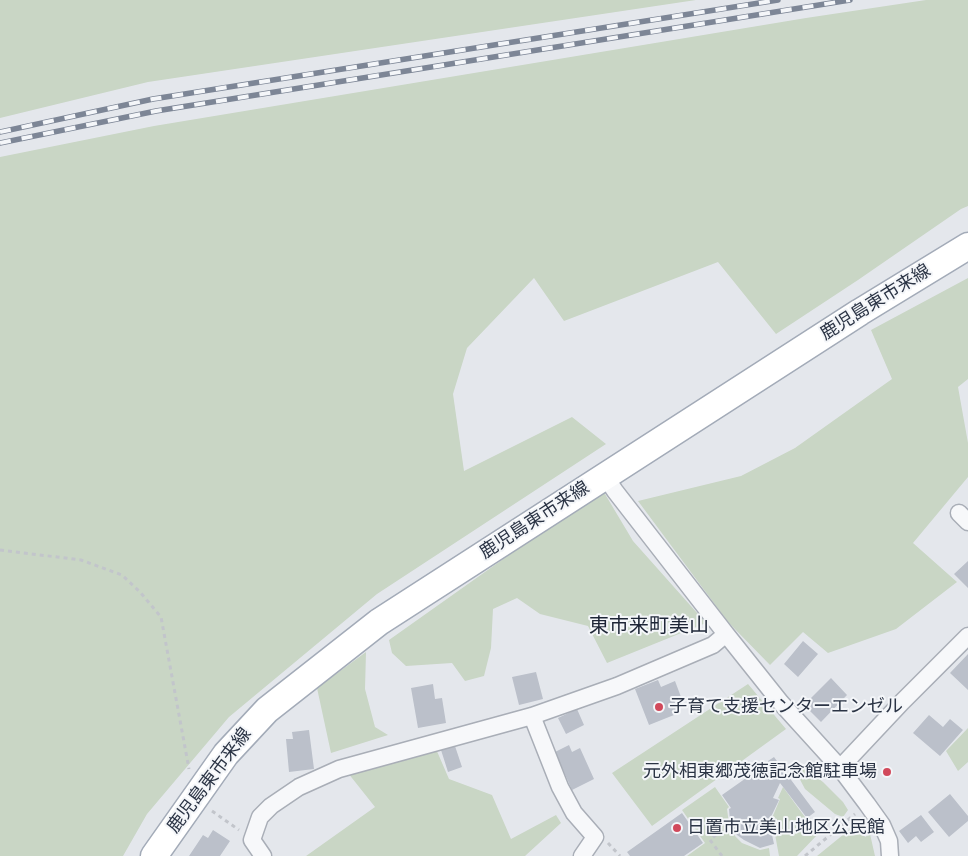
<!DOCTYPE html>
<meta charset="utf-8">
<style>
body{margin:0}
canvas{display:block;background:#e4e7ec}
</style>
<canvas width="968" height="856"></canvas>
<script>
const c = document.querySelector('canvas').getContext('2d');
c.lineJoin = 'round';
function fillPath(path, color) { c.fillStyle = color; c.fill(path, 'evenodd'); }
const poly = rows => new Path2D(rows.map(r => 'M' + r).join(''));
function trace(path, color, width, dash) { c.strokeStyle = color; c.lineWidth = width; c.lineCap = dash ? 'butt' : 'round'; c.setLineDash(dash || []); c.stroke(path); }
function drawText(font, color, halo, rows, align = 'center') {
  c.font = font + ' "Roboto Condensed","Noto Sans JP",sans-serif'; c.lineWidth = 4; c.setLineDash([]); c.textBaseline = 'middle'; c.strokeStyle = halo; c.fillStyle = color; for (const [text, x, y, turn = 0] of rows) {
    c.save(); c.translate(x, y); c.rotate((+turn || 0) * Math.PI / 180); c.textAlign = isNaN(turn) ? turn : align; if (halo) c.strokeText(text, 0, 0); c.fillText(text, 0, 0); c.restore();
  }
}
const green = poly([
 [0,0,696,0,148,82,0,118],
 [926,0,968,0,968,206,961,209,858,280,776,334,718,262,564,321,534,278,467,348,453,394,464,471,572,417,606,444,377,594,229,717,147,814,123,856,0,856,0,157,154,126,806,18],
 [968,278,968,379,958,387,968,443,968,477,913,543,957,582,896,629,828,653,803,632,770,665,728,622,638,501,741,476,795,448,892,379,871,330],
 [602,489,633,541,706,623,607,663,588,626,540,614,517,598,493,609,491,648,484,676,465,681,452,663,406,666,392,653,389,640],
 [366,652,365,689,375,727,388,735,331,753,317,688],
 [748,684,786,729,652,826,612,773],
 [968,728,968,762,958,771,946,751],
 [436,749,449,779,492,795,511,839,556,815,561,823,525,856,306,856,375,807,348,773],
 [804,768,823,782,843,802,848,810,843,817,835,814,805,789,796,772],
 [715,787,729,807,727,809,729,824,735,836,742,843,760,850,769,848,770,856,687,856,705,843,682,810],
 [783,787,807,820,810,818,819,833,797,856,779,856,772,818,780,799,778,798],
 [852,823,858,823,865,837,870,834,875,856,817,856,849,830]
]);
const building = poly([
 [968,561,968,588,954,574],
 [803,641,818,654,798,677,784,664],
 [968,654,968,690,950,673],
 [536,672,543,699,519,705,512,677],
 [831,678,847,695,821,722,804,705],
 [658,680,661,687,675,681,681,697,674,700,679,713,649,725,635,689],
 [433,684,435,699,442,698,446,723,418,728,411,688],
 [577,709,584,725,566,734,558,718],
 [929,715,943,727,950,719,963,730,940,756,913,733],
 [309,730,314,769,289,772,286,739,293,739,292,732],
 [569,745,572,752,580,748,594,779,572,790,555,752],
 [455,746,462,767,448,772,441,750],
 [774,757,815,812,807,818,780,783,773,798,779,800,769,821,774,844,760,848,744,840,737,835,730,821,729,809,731,808,722,795,749,776,747,773,758,766,765,775,771,766,768,761],
 [950,794,968,816,968,821,949,837,928,812],
 [682,813,703,843,684,856,630,856,627,852],
 [921,815,934,832,921,842,916,836,908,843,899,831],
 [213,830,230,841,220,856,189,856,203,835,208,838]
]);
const path = poly([
 [0,550,81,560,122,575,140,592,161,617,189,769],
 [212,811,239,830],
 [608,843,620,856],
 [722,856,710,840,724,828],
 [805,856,855,814]
]);
const minor = poly([
 [605,476,615,491,726,634],
 [959,513,968,522],
 [532,716,560,787,574,813,595,837,582,856],
 [840,768,902,702,968,636],
 [263,856,252,840,260,817,271,806,299,787,339,769,532,716,617,686,713,645,726,634,781,703,840,768,867,804,882,825,889,841,890,856]
]);
const primary = poly([
 [154,856,226,754,267,710,379,622,860,312,968,246]
]);
const rail = poly([
 [0,132,153,99,778,0],
 [0,143,156,111,850,0]
]);
const markers = [
 [659,707,5,"#d1495b"],
 [887,772,5,"#d1495b"],
 [677,828,5,"#d1495b"]
];
const streetNames = [
 ["鹿児島東市来線",876,303,-32],
 ["鹿児島東市来線",535,521,-33],
 ["鹿児島東市来線",210,781,-53]
];
const poiNames = [
 ["子育て支援センターエンゼル",669,707],
 ["元外相東郷茂徳記念館駐車場",877,772,"right"],
 ["日置市立美山地区公民館",687,828]
];
const quarterNames = [
 ["東市来町美山",649,627]
];
fillPath(green, '#c9d6c5');
fillPath(building, '#bbc0ca');
trace(minor, '#a9aeb7', 19);
trace(primary, '#a3abb8', 29);
trace(path, '#c2c5cb', 3, [4, 4]);
trace(minor, '#f7f8fa', 16);
trace(primary, '#fff', 26);
trace(rail, '#7d8696', 5.5);
trace(rail, '#f4f6f9', 4, [11]);
for (const [x, y, r, color] of markers) { const dot = new Path2D(); dot.arc(x, y, r, 0, 2 * Math.PI); c.fillStyle = color; c.fill(dot); trace(dot, '#f4f6f9', 2); }
drawText('18px', '#2b3445', '#f4f6f9', streetNames);
drawText('18px', '#2b3445', '#f4f6f9', poiNames, 'left');
drawText('20px', '#1d2536', '#f4f6f9', quarterNames);
</script>
